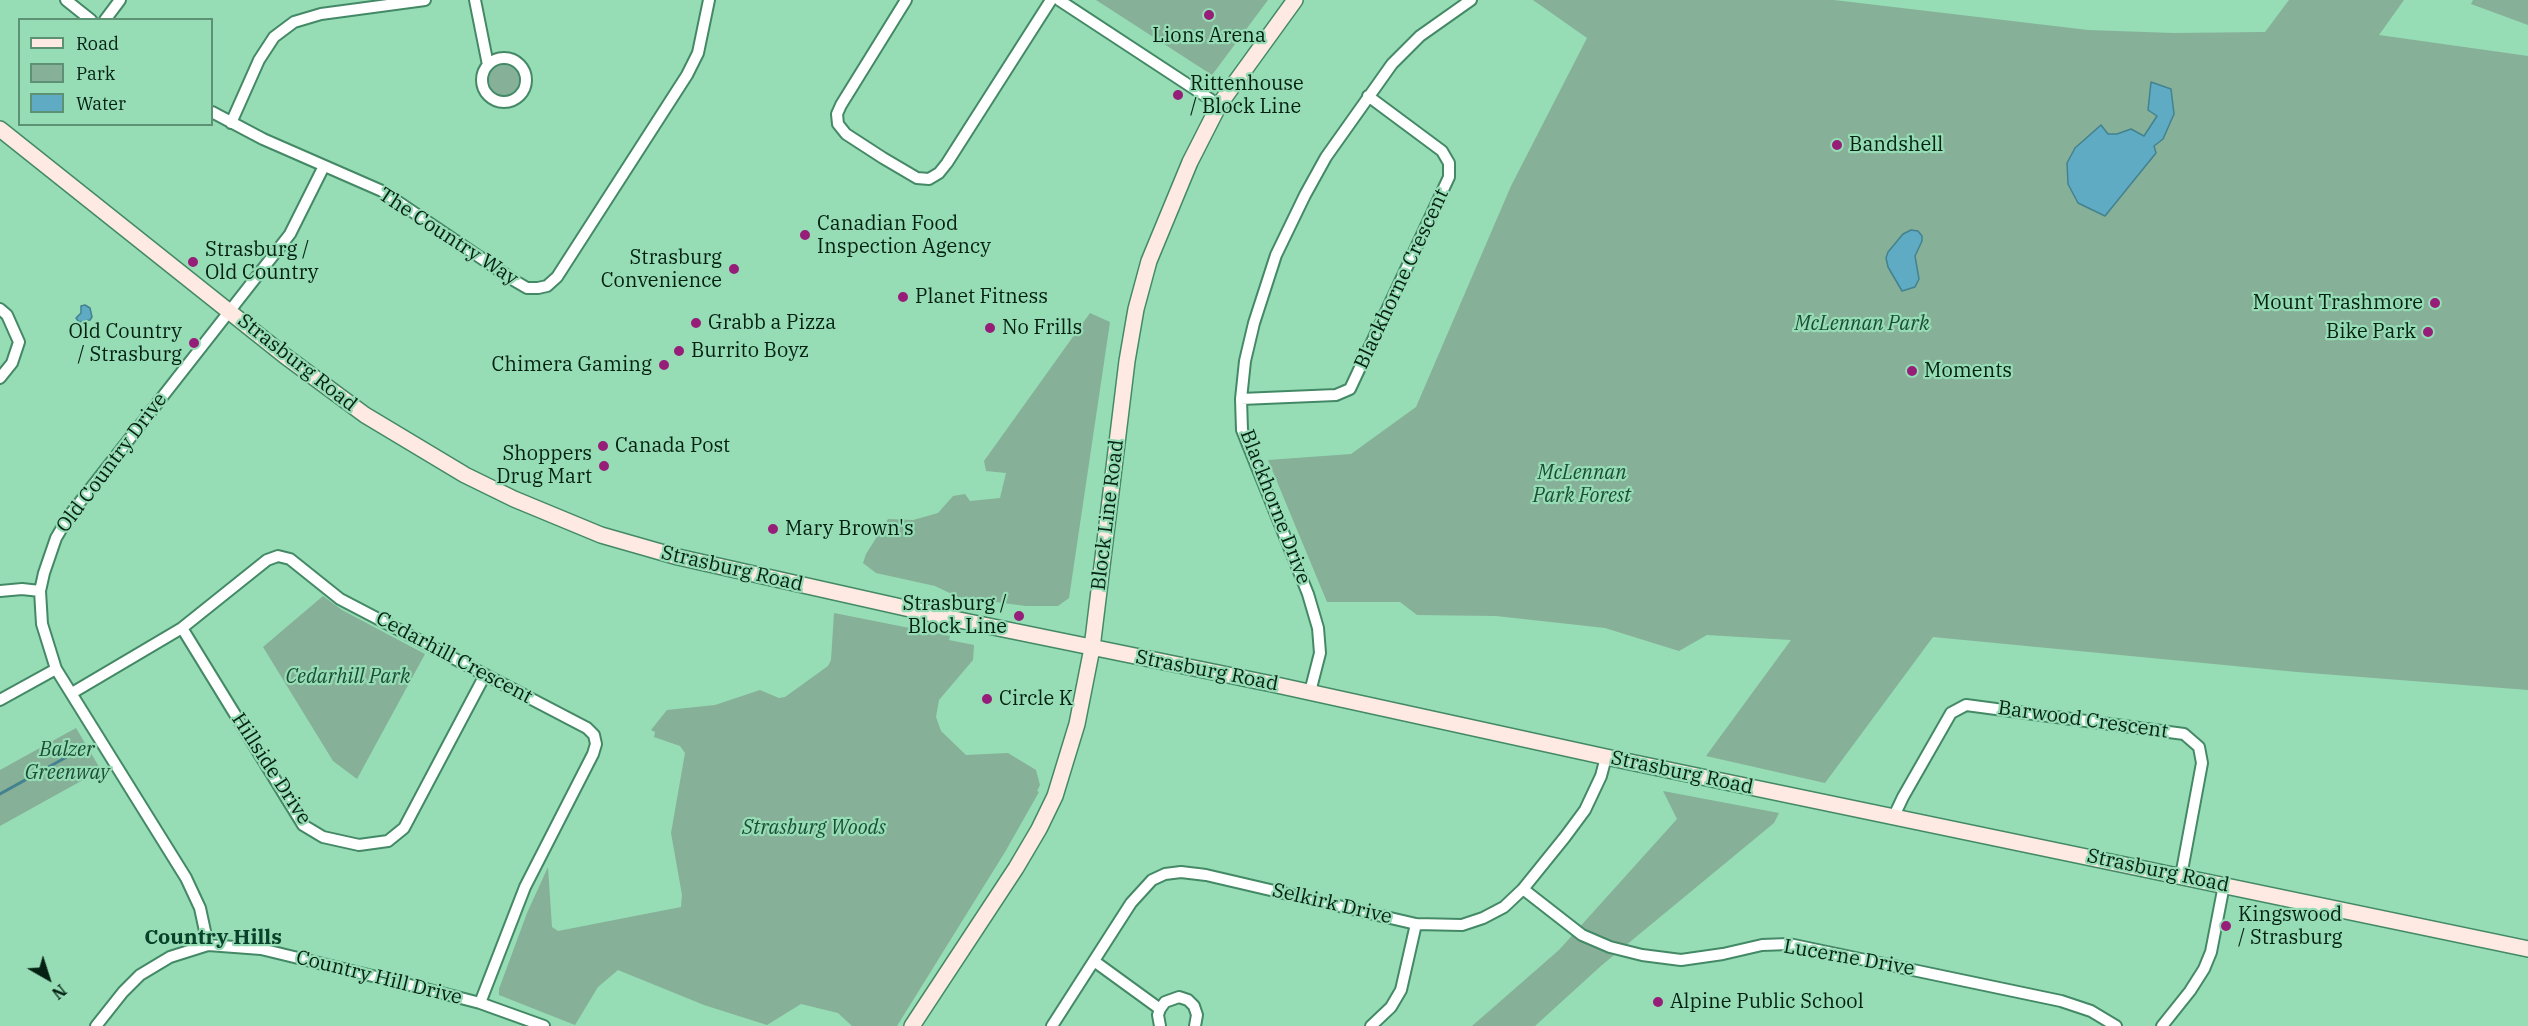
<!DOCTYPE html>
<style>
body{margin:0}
#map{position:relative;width:2528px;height:1026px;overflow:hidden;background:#96dcb5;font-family:"IBM Plex Serif",serif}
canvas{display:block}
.legend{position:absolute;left:18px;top:18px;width:195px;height:108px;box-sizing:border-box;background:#96dcb5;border:2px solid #5c9174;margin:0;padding:8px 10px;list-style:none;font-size:18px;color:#042113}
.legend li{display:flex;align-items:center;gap:12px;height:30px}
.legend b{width:30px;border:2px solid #5c9174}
.north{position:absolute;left:18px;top:948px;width:60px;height:60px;-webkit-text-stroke:4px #96dcb5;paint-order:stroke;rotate:141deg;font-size:16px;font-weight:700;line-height:24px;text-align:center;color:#042113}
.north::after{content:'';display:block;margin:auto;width:21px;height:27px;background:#042113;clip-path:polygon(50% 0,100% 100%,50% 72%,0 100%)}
</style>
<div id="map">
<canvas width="2528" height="1026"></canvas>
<ul class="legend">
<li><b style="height:8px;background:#feeae3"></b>Road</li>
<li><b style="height:16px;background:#86b098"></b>Park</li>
<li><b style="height:16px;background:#5eabc3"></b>Water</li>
</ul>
<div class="north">N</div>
</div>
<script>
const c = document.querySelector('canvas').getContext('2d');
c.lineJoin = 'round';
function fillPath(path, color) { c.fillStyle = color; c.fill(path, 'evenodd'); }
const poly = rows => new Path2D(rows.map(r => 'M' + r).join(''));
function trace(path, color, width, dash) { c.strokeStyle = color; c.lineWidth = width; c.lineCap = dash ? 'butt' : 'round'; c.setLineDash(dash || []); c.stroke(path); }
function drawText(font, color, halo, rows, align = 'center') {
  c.font = font + ' "IBM Plex Serif",serif'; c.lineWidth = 4.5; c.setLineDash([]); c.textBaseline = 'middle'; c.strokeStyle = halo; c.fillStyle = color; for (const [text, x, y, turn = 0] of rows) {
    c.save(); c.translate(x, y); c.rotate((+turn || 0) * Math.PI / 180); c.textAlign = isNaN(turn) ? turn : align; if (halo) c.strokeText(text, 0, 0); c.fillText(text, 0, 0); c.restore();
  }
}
const green = poly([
 [1096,0,1268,0,1212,75],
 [1533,0,1834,0,2088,30,2173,33,2265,32,2289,0,2404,0,2379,35,2528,56,2528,690,2297,672,1933,637,1825,783,1706,756,1791,640,1707,635,1679,651,1605,628,1496,616,1417,615,1400,602,1327,602,1268,460,1351,454,1416,407,1511,186,1587,38],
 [2473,0,2528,0,2528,25,2471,4],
 '489 80a15 15 0 1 1 30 0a15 15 0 1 1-30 0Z',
 [1090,313,1110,322,1069,598,1058,606,1026,606,958,597,935,586,876,573,863,563,866,554,888,519,913,520,938,513,953,496,965,494,970,501,1000,498,1006,473,986,471,984,461],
 [323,596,342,610,425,654,357,779,333,761,263,647],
 [834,613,950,636,949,640,974,645,973,660,939,700,936,717,941,731,966,755,1008,753,1036,770,1040,785,1037,791,1039,792,1005,852,897,1026,852,1026,838,1013,801,1004,767,1025,704,1005,618,970,598,987,575,1025,499,995,499,989,527,913,548,867,552,927,558,931,681,907,682,895,671,833,685,753,680,746,654,737,655,732,651,730,667,710,715,705,760,690,779,698,785,697,828,666,831,660],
 [76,728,101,770,0,826,0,770],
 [1663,791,1779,813,1774,823,1602,965,1535,1026,1472,1026,1559,950,1677,819]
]);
const water = poly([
 [2151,82,2171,89,2174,114,2163,139,2154,146,2156,153,2105,216,2078,203,2068,184,2067,163,2075,148,2101,125,2108,134,2117,134,2131,129,2144,136,2157,116,2148,110,2151,82],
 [1911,230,1918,231,1922,236,1922,241,1915,256,1919,279,1915,287,1902,291,1888,267,1886,258,1888,252,1903,234,1911,230],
 [85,305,90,308,92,317,90,320,79,322,76,318,81,313,81,306,85,305]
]);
const stream = poly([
 [0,794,72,754]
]);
const street = poly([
 [66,0,91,20],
 [475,0,488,65],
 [906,0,841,105,837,114,838,124,846,134,883,158,917,178,929,179,939,173,947,163,1051,0],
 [1059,0,1219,105],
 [105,20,120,0],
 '482 80a22 22 0 1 1 44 0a22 22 0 1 1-44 0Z',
 [212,112,263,139,382,191,515,281,527,288,538,288,547,286,557,277,687,75,698,53,709,0],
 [231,123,259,60,274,37,294,22,321,14,425,0],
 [0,309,7,315,19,342,12,363,0,378],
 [1241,399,1336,395,1350,389,1449,177,1449,163,1442,151,1368,96],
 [0,591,22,589,40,591],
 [182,628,303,825,323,837,359,845,388,841,404,828,485,675],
 [1310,692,1320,653,1318,628,1308,594,1242,430,1241,399,1245,361,1254,323,1276,255,1305,195,1326,157,1392,64,1420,36,1471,0],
 [72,693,182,628,267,560,278,556,290,559,340,599,587,728,594,735,596,744,593,754,525,887,480,1003],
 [0,700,56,669],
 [1894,816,1903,797,1951,713,1966,705,2184,734,2199,747,2202,763,2181,876],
 [1523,889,1582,935,1610,947,1642,955,1681,960,1723,954,1762,945,1789,944,2061,1001,2091,1011,2116,1026],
 [208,945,200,908,186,878,56,669,42,624,40,591,44,573,56,538,69,516,290,234,324,166],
 [1094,961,1160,1009],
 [96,1026,123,992,140,975,170,957,208,945,261,949,422,988,480,1003,544,1026],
 [1052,1026,1131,903,1152,880,1165,874,1181,872,1206,875,1416,924,1462,925,1483,918,1504,907,1523,889,1565,837,1585,810,1601,776,1606,757],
 [1160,1026,1158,1015,1160,1009,1165,1002,1179,997,1188,1000,1194,1006,1197,1015,1195,1026],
 [1371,1026,1391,1007,1401,990,1416,924],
 [2162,1026,2190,991,2204,969,2211,952,2224,885]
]);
const secondary = poly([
 [0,129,285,356,365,415,465,475,514,499,601,535,678,557,959,620,1272,684,1606,757,2528,949],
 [912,1026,1016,868,1039,829,1055,796,1077,724,1092,648,1127,361,1136,309,1149,261,1190,162,1219,105,1295,0]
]);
const markers = [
 [1209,15,6,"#961e79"],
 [1178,95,6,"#961e79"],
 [1837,145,6,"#961e79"],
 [805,235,6,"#961e79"],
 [193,262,6,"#961e79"],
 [734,269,6,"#961e79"],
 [903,297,6,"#961e79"],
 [2435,303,6,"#961e79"],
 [696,323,6,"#961e79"],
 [990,328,6,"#961e79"],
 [2428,332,6,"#961e79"],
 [194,343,6,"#961e79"],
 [679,351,6,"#961e79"],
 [664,365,6,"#961e79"],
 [1912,371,6,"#961e79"],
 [603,446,6,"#961e79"],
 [604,466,6,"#961e79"],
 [773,529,6,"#961e79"],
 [1019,616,6,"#961e79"],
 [987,699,6,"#961e79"],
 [2226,926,6,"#961e79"],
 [1658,1002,6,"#961e79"]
];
const poiNames = [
 ["Lions Arena",1209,36,"center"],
 ["Rittenhouse",1190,84],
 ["/ Block Line",1190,107],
 ["Bandshell",1849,145],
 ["Canadian Food",817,224],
 ["Inspection Agency",817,247],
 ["Strasburg /",205,250],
 ["Old Country",205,273],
 ["Strasburg",722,258,"right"],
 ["Convenience",722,281,"right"],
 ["Planet Fitness",915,297],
 ["Mount Trashmore",2423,303,"right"],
 ["Grabb a Pizza",708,323],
 ["No Frills",1002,328],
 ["Old Country",182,332,"right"],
 ["/ Strasburg",182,355,"right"],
 ["Bike Park",2416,332,"right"],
 ["Burrito Boyz",691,351],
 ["Chimera Gaming",652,365,"right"],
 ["Moments",1924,371],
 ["Canada Post",615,446],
 ["Shoppers",592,454,"right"],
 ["Drug Mart",592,477,"right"],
 ["Mary Brown's",785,529],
 ["Strasburg /",1007,604,"right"],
 ["Block Line",1007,627,"right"],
 ["Circle K",999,699],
 ["Kingswood",2238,915],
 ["/ Strasburg",2238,938],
 ["Alpine Public School",1670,1002]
];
const streetNames = [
 ["The Country Way",448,237,33],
 ["Blackhorne Crescent",1402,279,-65],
 ["Strasburg Road",297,363,38],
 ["Old Country Drive",112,463,-53],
 ["Blackhorne Drive",1275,507,69],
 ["Block Line Road",1108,515,-83],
 ["Strasburg Road",732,569,13],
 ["Cedarhill Crescent",454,658,28],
 ["Strasburg Road",1207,671,11],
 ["Barwood Crescent",2083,720,8],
 ["Hillside Drive",271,769,57],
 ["Strasburg Road",1682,773,12],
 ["Strasburg Road",2158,871,12],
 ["Selkirk Drive",1332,904,13],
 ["Lucerne Drive",1849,958,10],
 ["Country Hill Drive",379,978,14]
];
const parkNames = [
 ["McLennan Park",1862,324],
 ["McLennan",1582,473],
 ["Park Forest",1582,496],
 ["Cedarhill Park",348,677],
 ["Balzer",67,750],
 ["Greenway",67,773],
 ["Strasburg Woods",814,828]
];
const neighbourhoodNames = [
 ["Country Hills",213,938]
];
fillPath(green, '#86b098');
fillPath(water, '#5eabc3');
trace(water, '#43828e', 1.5);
trace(stream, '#43828e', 3);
trace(street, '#448966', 14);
trace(secondary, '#448966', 18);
trace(street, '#fff', 10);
trace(secondary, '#feeae3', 15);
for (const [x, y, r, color] of markers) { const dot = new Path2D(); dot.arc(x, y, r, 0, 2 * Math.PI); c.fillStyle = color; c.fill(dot); trace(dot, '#96dcb5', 2); }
drawText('20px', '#042113', '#96dcb5', poiNames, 'left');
drawText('20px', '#042113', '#96dcb5', streetNames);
drawText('italic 20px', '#1b4d35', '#96dcb5', parkNames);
drawText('bold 21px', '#09422a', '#96dcb5', neighbourhoodNames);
</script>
